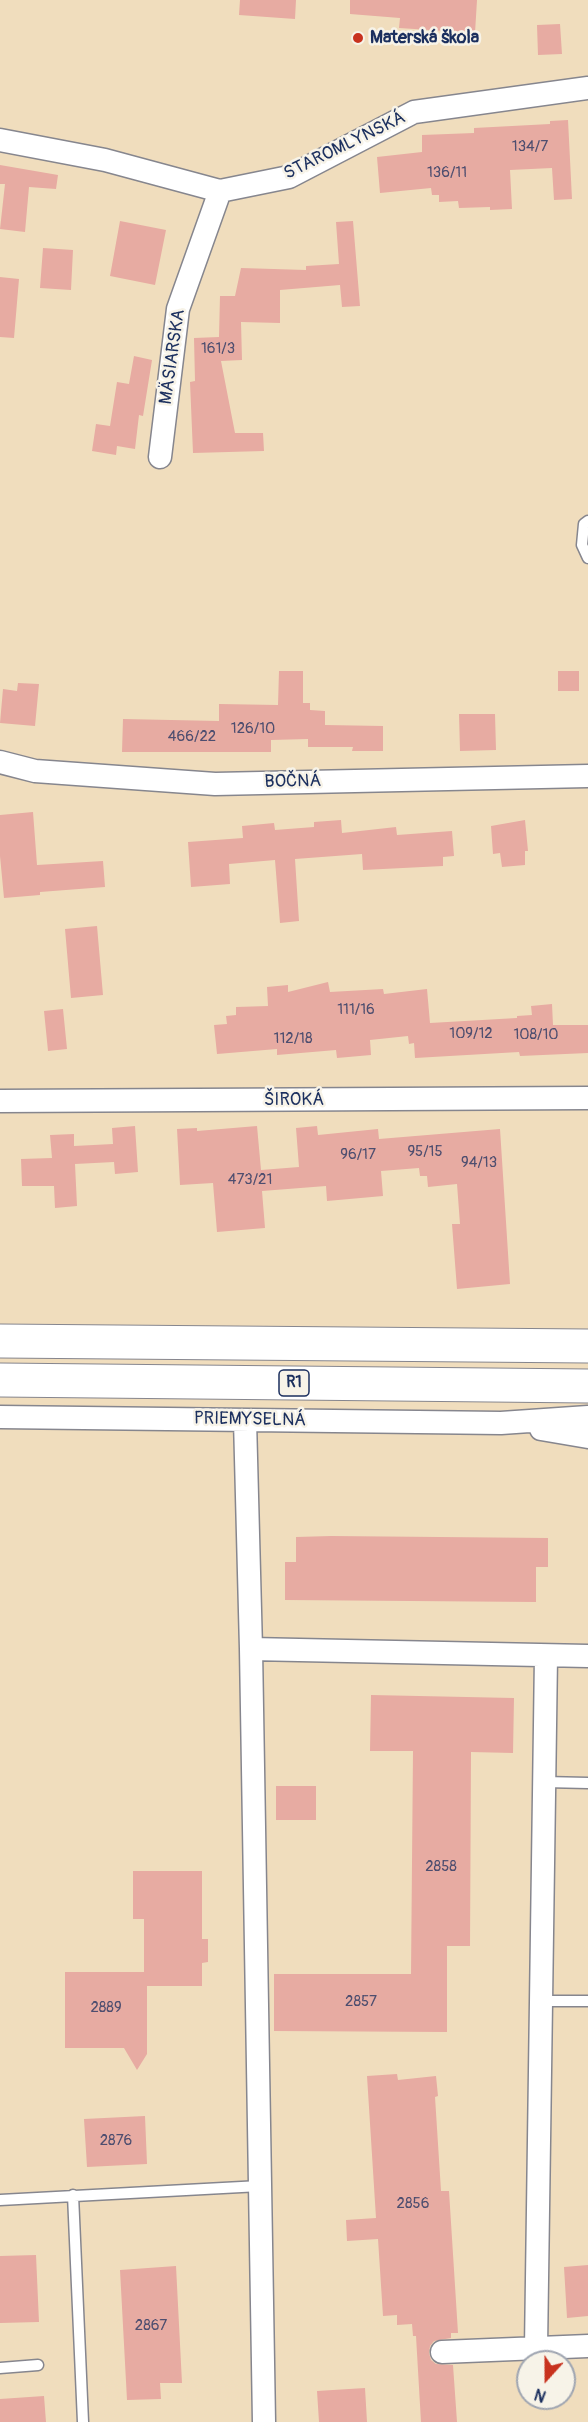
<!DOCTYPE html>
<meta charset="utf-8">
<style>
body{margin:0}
#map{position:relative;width:588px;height:2422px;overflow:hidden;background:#f0ddbd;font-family:Pangolin,sans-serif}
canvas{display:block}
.north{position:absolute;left:516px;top:2350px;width:60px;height:60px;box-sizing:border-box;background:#f7f3e8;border:2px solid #9fa5b1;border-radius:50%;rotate:201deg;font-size:16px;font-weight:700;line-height:24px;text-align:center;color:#1b2f5e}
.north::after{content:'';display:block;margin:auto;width:21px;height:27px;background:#c8321e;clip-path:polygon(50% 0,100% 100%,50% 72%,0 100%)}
</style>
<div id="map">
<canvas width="588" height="2422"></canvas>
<div class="north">N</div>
</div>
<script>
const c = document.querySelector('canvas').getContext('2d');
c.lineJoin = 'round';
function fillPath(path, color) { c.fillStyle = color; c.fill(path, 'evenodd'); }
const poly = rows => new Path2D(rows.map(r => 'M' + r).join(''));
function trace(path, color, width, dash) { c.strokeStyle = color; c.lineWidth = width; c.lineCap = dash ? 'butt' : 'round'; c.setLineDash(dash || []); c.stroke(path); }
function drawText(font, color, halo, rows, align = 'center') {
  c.font = font + ' Pangolin,sans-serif'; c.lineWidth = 5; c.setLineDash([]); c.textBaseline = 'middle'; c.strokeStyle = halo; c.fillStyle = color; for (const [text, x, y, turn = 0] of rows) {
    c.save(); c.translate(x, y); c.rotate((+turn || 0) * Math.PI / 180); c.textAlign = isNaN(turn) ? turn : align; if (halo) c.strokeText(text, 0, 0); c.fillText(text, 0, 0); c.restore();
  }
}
const building = poly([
 [240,0,296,0,295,19,239,15],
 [350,0,477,0,475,33,399,28,400,18,350,14],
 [560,24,562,54,538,55,537,25],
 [568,120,572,199,554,200,552,168,510,170,512,209,490,210,490,207,459,208,458,201,439,202,439,195,432,195,431,188,380,193,377,157,422,152,422,135,474,133,474,128,550,124,550,121],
 [0,165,58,175,56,189,29,187,25,232,0,229,5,184,0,184],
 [120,221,166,230,155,285,110,276],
 [353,221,360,306,342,307,340,285,280,290,280,323,241,322,242,360,221,361,235,433,263,433,264,451,193,453,190,382,195,381,194,338,219,337,220,296,235,296,241,268,306,270,306,266,339,264,336,222],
 [43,248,73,250,71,290,40,288],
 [0,277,19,279,14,338,0,337],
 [134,356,152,360,143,416,139,415,135,449,117,446,116,455,92,451,96,424,110,426,117,382,129,384],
 [279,671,303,671,303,703,310,703,310,710,325,711,325,725,383,726,383,751,352,751,353,747,308,747,308,739,271,740,271,752,122,752,123,719,219,721,219,704,278,705],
 [558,671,579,671,579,691,558,691],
 [18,683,39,684,35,726,0,723,3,689,17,691],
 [459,714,495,714,496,750,460,751],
 [33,812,37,865,103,861,105,887,40,892,40,895,4,898,0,856,0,815],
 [341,820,342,833,396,827,397,835,452,831,454,856,443,857,443,866,363,870,362,854,295,859,299,921,280,923,275,860,229,864,230,884,191,887,188,842,243,838,242,826,274,823,275,830,314,827,314,822],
 [525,820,528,851,525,851,525,865,502,867,500,853,493,854,491,826],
 [97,926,103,995,71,998,65,929],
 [328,982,330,992,383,989,384,994,427,989,430,1023,517,1018,517,1016,532,1015,531,1006,552,1004,553,1025,588,1025,588,1053,520,1056,519,1052,415,1058,414,1043,409,1044,408,1036,370,1040,371,1055,337,1058,336,1050,277,1055,277,1049,217,1054,214,1025,227,1024,226,1016,236,1015,236,1007,268,1006,267,987,288,985,288,992],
 [63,1009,67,1049,48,1051,44,1011],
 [135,1126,138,1172,115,1174,114,1162,75,1164,77,1206,55,1208,54,1186,22,1186,21,1159,52,1158,50,1135,74,1134,74,1146,113,1144,112,1128],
 [257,1126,261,1170,299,1167,296,1128,317,1126,318,1135,378,1129,379,1139,500,1129,510,1284,457,1289,452,1224,460,1224,457,1184,428,1187,427,1176,420,1176,419,1168,381,1171,383,1196,327,1201,326,1186,262,1191,265,1228,217,1232,213,1183,180,1185,177,1129,197,1128,197,1131],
 [331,1536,548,1538,548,1567,536,1567,536,1602,285,1600,285,1562,296,1562,296,1537],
 [371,1695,514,1698,513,1753,471,1752,470,1946,447,1946,447,2032,274,2031,274,1974,411,1974,413,1751,370,1751],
 [276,1786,316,1786,316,1820,276,1820],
 [133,1871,202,1871,202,1939,208,1939,208,1962,202,1963,202,1986,147,1986,147,2054,137,2070,124,2048,65,2048,65,1972,144,1972,144,1919,133,1919],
 [397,2074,398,2080,436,2076,438,2096,435,2097,441,2191,449,2191,458,2333,451,2333,451,2338,434,2341,430,2346,429,2353,431,2360,436,2364,453,2365,457,2422,421,2422,416,2336,413,2336,412,2324,397,2325,397,2315,383,2316,378,2239,347,2241,346,2220,376,2218,367,2076],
 [145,2116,147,2164,87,2167,84,2119],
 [36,2255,39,2322,0,2323,0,2256],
 [588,2265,588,2316,567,2318,564,2267],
 [176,2266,182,2383,160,2383,161,2399,127,2400,120,2270],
 [365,2388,367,2422,319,2422,317,2391],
 [44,2396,46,2422,0,2422,0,2399]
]);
const lane = poly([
 [588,521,584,524,582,545,588,558],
 [544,1782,588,1783],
 [541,2001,588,2001],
 [73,2195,83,2422],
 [0,2200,260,2186],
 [0,2368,38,2365]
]);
const street = poly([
 [0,140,105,160,220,191,289,177,414,112,588,88],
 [160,457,178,309,220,191],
 [0,762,35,771,215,784,588,776],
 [0,1101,588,1098],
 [0,1417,501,1423,588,1417],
 [245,1420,251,1649,264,2422],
 [541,1429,588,1437],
 [251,1649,588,1656],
 [536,2348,546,1656],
 [442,2352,588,2346]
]);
const highway = poly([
 [0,1341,588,1346],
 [0,1380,588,1386]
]);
const markers = [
 [358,38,6,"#c8321e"]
];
const numberNames = [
 ["134/7",530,147],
 ["136/11",447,173],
 ["161/3",218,349],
 ["126/10",253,729],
 ["466/22",192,737],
 ["111/16",356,1010],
 ["109/12",471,1034],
 ["108/10",536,1035],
 ["112/18",293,1039],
 ["95/15",425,1152],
 ["96/17",358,1155],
 ["94/13",479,1163],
 ["473/21",250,1180],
 ["2858",441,1867],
 ["2857",361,2002],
 ["2889",106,2008],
 ["2876",116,2141],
 ["2856",413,2204],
 ["2867",151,2326]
];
const shields = [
 [294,1383,30]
];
const shieldNames = [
 ["R1",294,1383]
];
const poiNames = [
 ["Materská škola",370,38]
];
const streetNames = [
 ["STAROMLYNSKÁ",345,146,-26],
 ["MÄSIARSKA",173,357,-82],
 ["BOČNÁ",293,782,-1],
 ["ŠIROKÁ",294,1100],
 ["PRIEMYSELNÁ",250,1420,1]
];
fillPath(building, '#e7aba2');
trace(lane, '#86868e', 13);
trace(street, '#86868e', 25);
trace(highway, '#86868e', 35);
trace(lane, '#fff', 10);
trace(street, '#fff', 22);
trace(highway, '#fff', 33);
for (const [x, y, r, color] of markers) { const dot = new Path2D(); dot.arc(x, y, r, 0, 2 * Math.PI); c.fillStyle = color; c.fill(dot); trace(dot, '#f7f3e8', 2); }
drawText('15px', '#4e4e6f', null, numberNames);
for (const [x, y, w] of shields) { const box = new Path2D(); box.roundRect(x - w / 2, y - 13, w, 26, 4.5); c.fillStyle = '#f7f3e8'; c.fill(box); trace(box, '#1b2f5e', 1.5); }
drawText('bold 16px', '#1b2f5e', null, shieldNames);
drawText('bold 18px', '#1b2f5e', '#f7f3e8', poiNames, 'left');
drawText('18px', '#1b2f5e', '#f7f3e8', streetNames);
</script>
